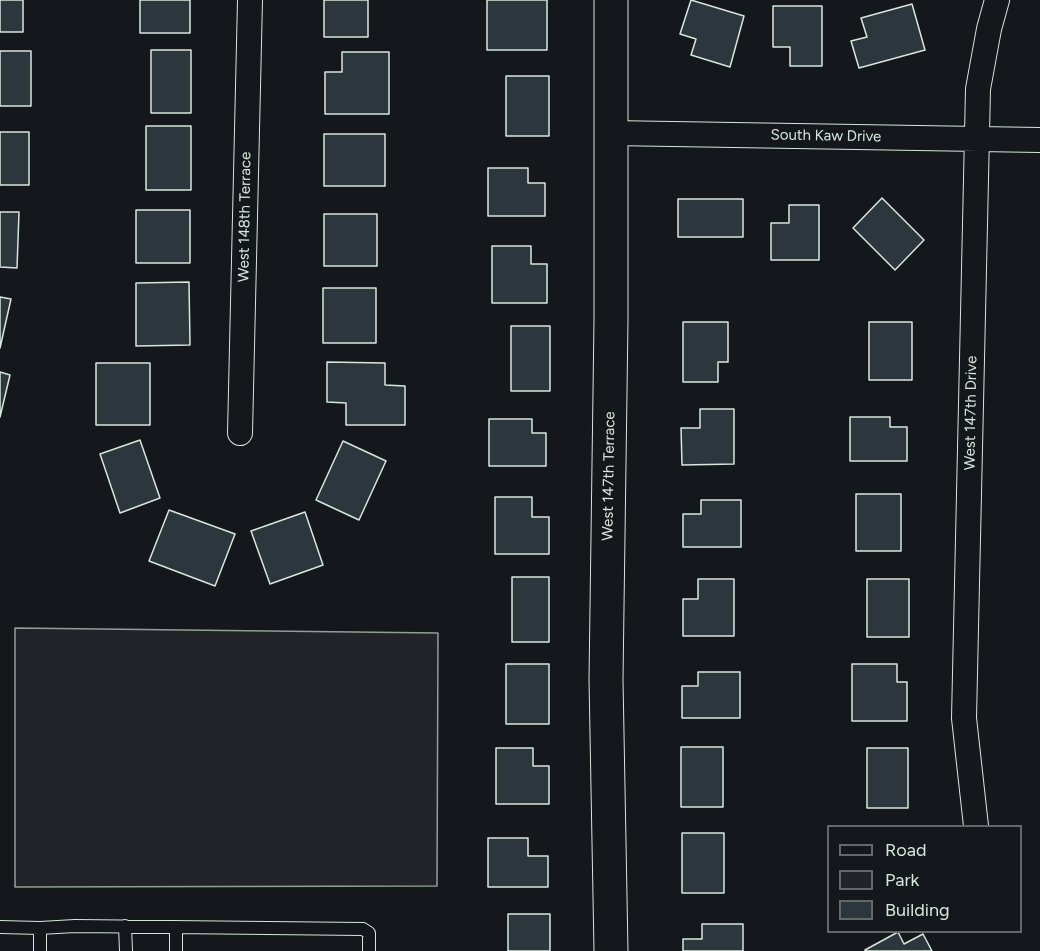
<!DOCTYPE html>
<style>
body{margin:0}
#map{position:relative;width:1040px;height:951px;overflow:hidden;background:#14181c;font-family:Figtree,sans-serif}
canvas{display:block}
.legend{position:absolute;left:827px;top:825px;width:195px;height:108px;box-sizing:border-box;background:#14181c;border:2px solid #626a69;margin:0;padding:8px 10px;list-style:none;font-size:18px;color:#d8e6dc}
.legend li{display:flex;align-items:center;gap:12px;height:30px}
.legend b{width:30px;border:2px solid #626a69}
</style>
<div id="map">
<canvas width="1040" height="951"></canvas>
<ul class="legend">
<li><b style="height:8px;background:#14181c"></b>Road</li>
<li><b style="height:16px;background:#202428"></b>Park</li>
<li><b style="height:16px;background:#2c363c"></b>Building</li>
</ul>
</div>
<script>
const c = document.querySelector('canvas').getContext('2d');
c.lineJoin = 'round';
function fillPath(path, color) { c.fillStyle = color; c.fill(path, 'evenodd'); }
const poly = rows => new Path2D(rows.map(r => 'M' + r).join(''));
function trace(path, color, width, dash) { c.strokeStyle = color; c.lineWidth = width; c.lineCap = dash ? 'butt' : 'round'; c.setLineDash(dash || []); c.stroke(path); }
function drawText(font, color, halo, rows, align = 'center') {
  c.font = font + ' Figtree,sans-serif'; c.lineWidth = 4.5; c.setLineDash([]); c.textBaseline = 'middle'; c.strokeStyle = halo; c.fillStyle = color; for (const [text, x, y, turn = 0] of rows) {
    c.save(); c.translate(x, y); c.rotate((+turn || 0) * Math.PI / 180); c.textAlign = isNaN(turn) ? turn : align; if (halo) c.strokeText(text, 0, 0); c.fillText(text, 0, 0); c.restore();
  }
}
const green = poly([
 [15,628,438,633,437,886,15,887,15,628]
]);
const building = poly([
 [0,0,23,0,23,32,0,32,0,0],
 [140,0,190,0,190,33,140,33,140,0],
 [324,0,368,0,368,37,324,37,324,0],
 [487,0,547,0,547,50,487,50,487,0],
 [691,0,744,16,730,67,691,55,696,39,680,34,691,0],
 [912,4,925,50,859,68,851,41,867,37,861,18,912,4],
 [773,6,822,6,822,66,790,66,790,47,773,47,773,6],
 [151,50,191,50,191,113,151,113,151,50],
 [0,51,31,51,31,106,0,106,0,51],
 [342,52,389,52,389,114,325,114,325,72,342,72,342,52],
 [506,76,549,76,549,136,506,136,506,76],
 [146,126,191,126,191,190,146,190,146,126],
 [0,132,29,132,29,185,0,185,0,132],
 [324,134,385,134,385,186,324,186,324,134],
 [488,168,528,168,528,183,545,183,545,216,488,216,488,168],
 [882,198,924,240,895,270,853,228,882,198],
 [678,199,743,199,743,237,678,237,678,199],
 [789,205,819,205,819,260,771,260,771,223,789,223,789,205],
 [136,210,190,210,190,263,136,263,136,210],
 [0,212,19,212,17,268,0,267,0,212],
 [324,214,377,214,377,266,324,266,324,214],
 [492,246,531,246,531,264,547,264,547,303,492,303,492,246],
 [189,282,190,345,136,346,136,283,189,282],
 [323,288,376,288,376,343,323,343,323,288],
 [0,297,11,299,0,348,0,297],
 [683,322,728,322,728,362,718,362,718,382,683,382,683,322],
 [869,322,912,322,912,380,869,380,869,322],
 [511,326,550,326,550,391,511,391,511,326],
 [327,362,385,363,385,385,405,386,405,425,346,425,346,403,327,402,327,362],
 [96,363,150,363,150,425,96,425,96,363],
 [0,372,10,375,0,417,0,372],
 [700,409,734,409,734,464,682,465,681,428,700,428,700,409],
 [850,417,890,417,890,427,907,427,907,461,850,461,850,417],
 [489,419,532,419,532,433,546,433,546,466,489,466,489,419],
 [140,440,160,498,120,513,100,454,140,440],
 [343,441,386,461,359,520,316,500,343,441],
 [856,494,901,494,901,551,856,551,856,494],
 [495,497,532,497,532,517,549,517,549,554,495,554,495,497],
 [701,500,741,500,741,547,683,547,683,514,701,514,701,500],
 [169,510,235,534,215,586,149,561,169,510],
 [305,512,323,565,270,584,251,531,305,512],
 [512,577,549,577,549,642,512,642,512,577],
 [698,579,734,579,734,636,683,636,683,599,698,599,698,579],
 [867,579,909,579,909,637,867,637,867,579],
 [506,664,549,664,549,724,506,724,506,664],
 [852,664,897,664,897,682,907,682,907,721,852,721,852,664],
 [698,672,740,672,740,718,682,718,682,686,698,686,698,672],
 [681,747,723,747,723,807,681,807,681,747],
 [496,748,533,748,533,766,549,766,549,804,496,804,496,748],
 [867,748,908,748,908,808,867,808,867,748],
 [682,833,724,833,724,893,682,893,682,833],
 [488,838,528,838,528,856,548,856,548,887,488,887,488,838],
 [508,914,550,914,550,951,508,951,508,914],
 [702,924,743,924,743,951,683,951,683,939,702,939,702,924],
 [898,932,904,944,923,934,932,951,865,951,865,950,898,932]
]);
const lane = poly([
 [125,926,126,951],
 [0,927,40,928,40,951],
 [176,927,176,951],
 [40,928,75,926,363,929,369,933,369,951]
]);
const street = poly([
 [611,133,1040,140],
 [240,433,250,0],
 [976,826,964,718,978,89,989,29,997,0]
]);
const secondary = poly([
 [611,951,606,679,611,320,611,0]
]);
const streetNames = [
 ["South Kaw Drive",826,136,1],
 ["West 148th Terrace",245,217,-89],
 ["West 147th Drive",971,413,-89],
 ["West 147th Terrace",609,476,-89]
];
fillPath(green, '#202428');
trace(green, '#939e99', 1.5);
fillPath(building, '#2c363c');
trace(building, '#d8e6dc', 1.5);
trace(lane, '#d8e6dc', 14);
trace(street, '#d8e6dc', 26);
trace(secondary, '#d8e6dc', 35);
trace(lane, '#14181c', 12);
trace(street, '#14181c', 24);
trace(secondary, '#14181c', 33);
drawText('15px', '#d8e6dc', '#14181c', streetNames);
</script>
